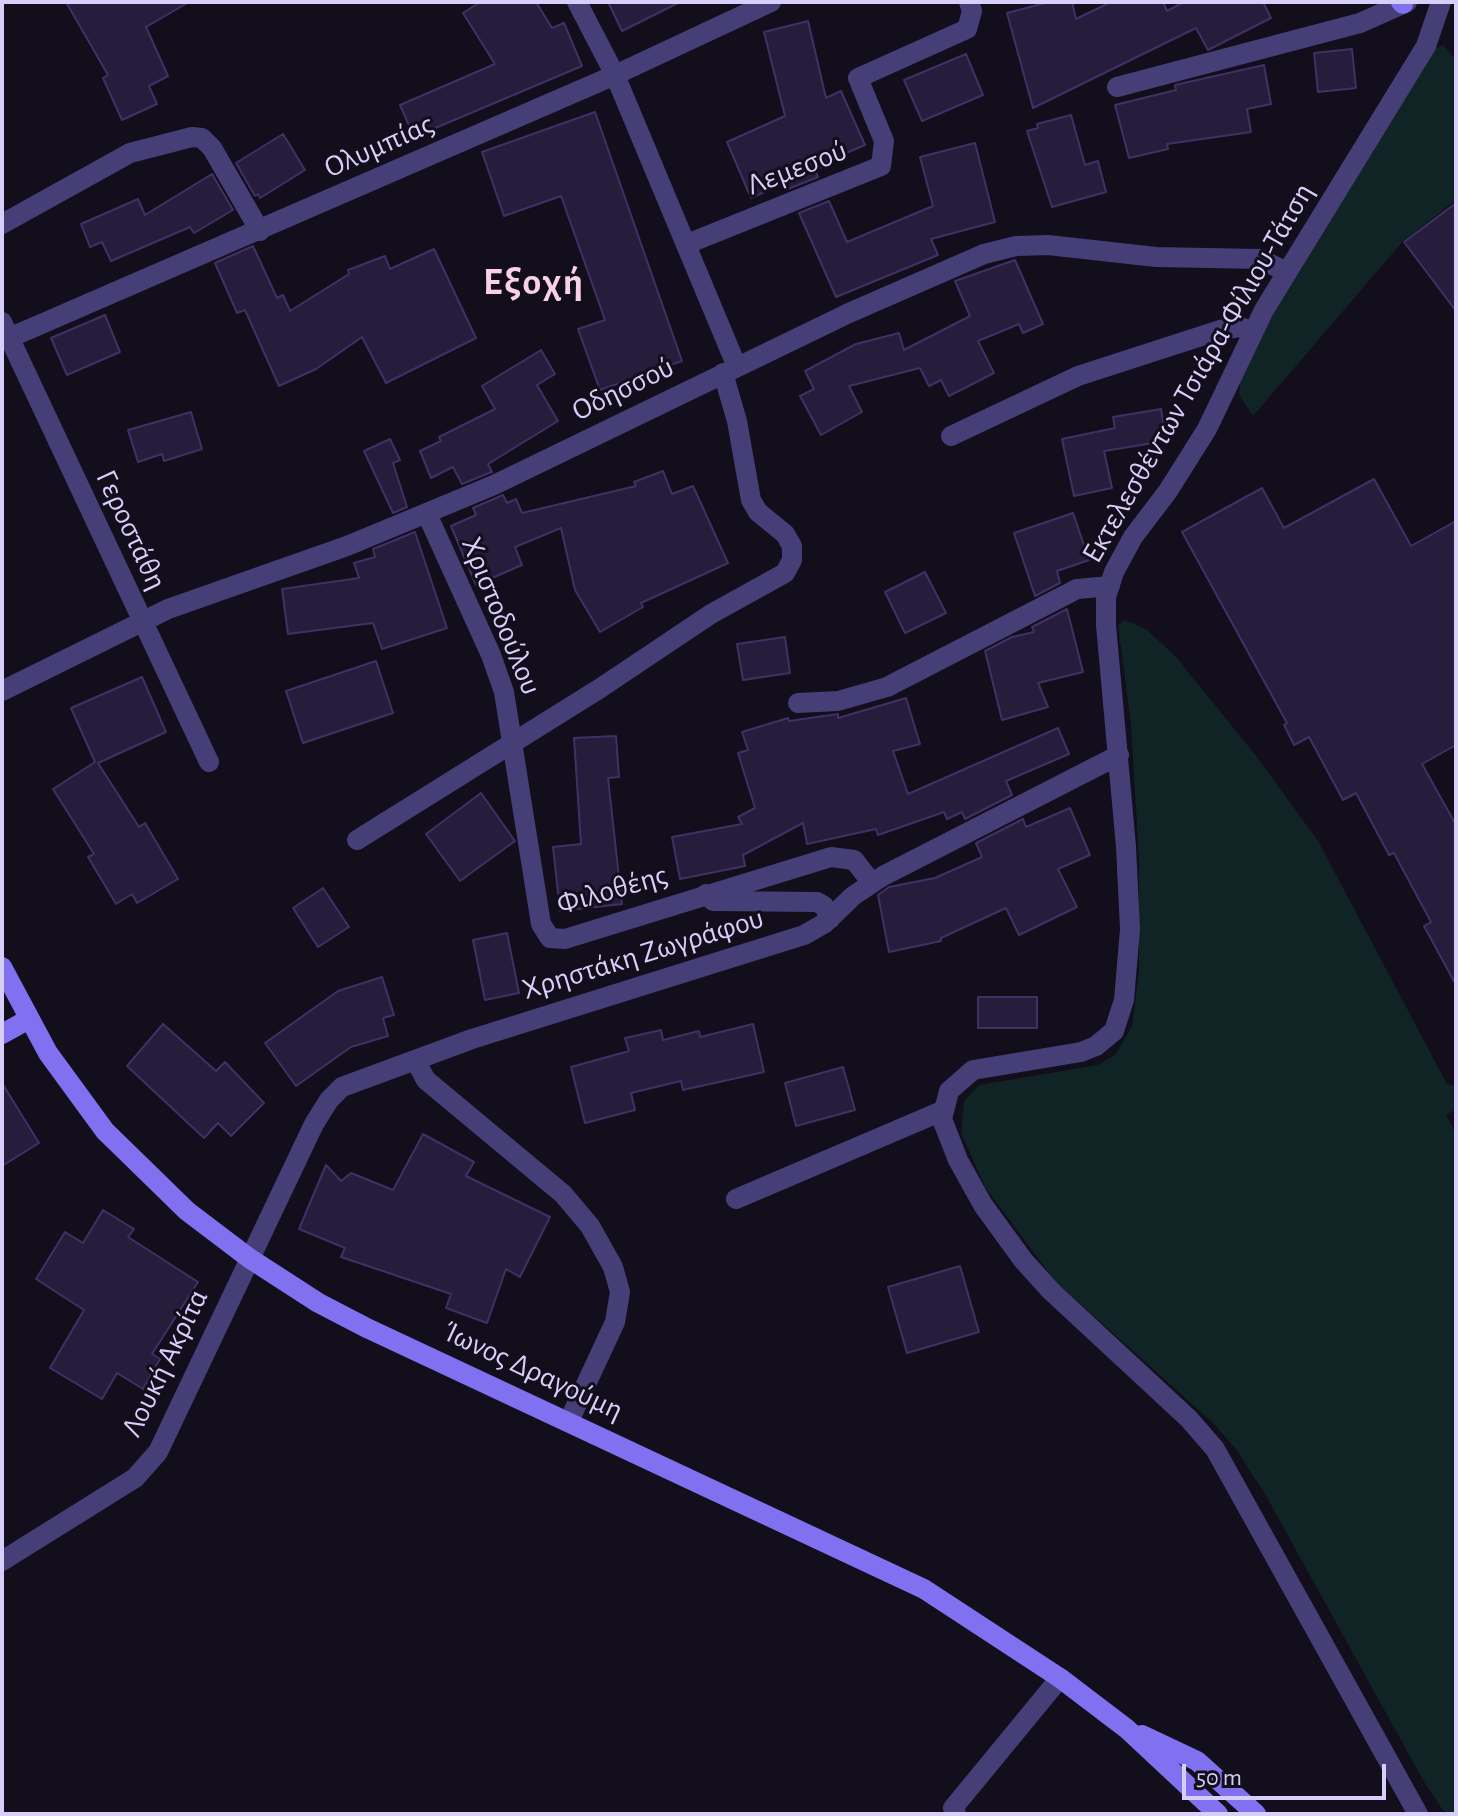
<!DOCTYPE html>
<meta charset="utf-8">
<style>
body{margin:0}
#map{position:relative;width:1458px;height:1816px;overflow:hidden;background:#120e1c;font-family:"Alegreya Sans",sans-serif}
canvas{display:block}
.frame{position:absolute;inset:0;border:4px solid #d8cefa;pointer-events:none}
.scale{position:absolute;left:1182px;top:1764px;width:204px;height:36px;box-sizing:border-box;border:4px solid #d8cefa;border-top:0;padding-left:10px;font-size:24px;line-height:28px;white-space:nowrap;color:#d8cefa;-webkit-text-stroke:6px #120e1c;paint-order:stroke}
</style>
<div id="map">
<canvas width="1458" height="1816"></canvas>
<div class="frame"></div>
<div class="scale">50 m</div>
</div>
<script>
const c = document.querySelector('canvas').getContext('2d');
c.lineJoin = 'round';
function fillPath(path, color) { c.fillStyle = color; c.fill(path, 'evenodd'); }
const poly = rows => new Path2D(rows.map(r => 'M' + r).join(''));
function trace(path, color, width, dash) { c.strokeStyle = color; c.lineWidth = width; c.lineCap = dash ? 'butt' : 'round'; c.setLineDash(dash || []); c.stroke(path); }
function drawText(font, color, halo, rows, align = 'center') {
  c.font = font + ' "Alegreya Sans",sans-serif'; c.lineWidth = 6; c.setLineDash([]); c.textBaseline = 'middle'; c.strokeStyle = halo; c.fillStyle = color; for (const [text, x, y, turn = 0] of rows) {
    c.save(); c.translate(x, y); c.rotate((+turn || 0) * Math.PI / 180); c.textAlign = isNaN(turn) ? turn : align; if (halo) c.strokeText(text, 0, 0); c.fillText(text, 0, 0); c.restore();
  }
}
const green = poly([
 [1443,45,1456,60,1456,200,1403,241,1253,416,1239,394,1241,374,1299,266,1434,49],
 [1124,620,1146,629,1176,657,1257,757,1318,841,1447,1084,1456,1086,1456,1109,1446,1115,1456,1135,1456,1814,1448,1814,1442,1809,1423,1780,1265,1494,1236,1449,1214,1424,1054,1280,985,1187,961,1133,964,1101,979,1085,1098,1065,1116,1054,1132,1026,1139,972,1139,859,1131,724,1118,625]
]);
const building = poly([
 [66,2,189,2,146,27,168,76,149,86,157,104,122,120,103,78,108,75,66,2],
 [480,2,536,2,552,28,564,23,582,66,414,137,400,105,495,64,463,13,480,2],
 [608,2,680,2,622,31,608,2],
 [1049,2,1072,2,1076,19,1111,2,1163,2,1167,11,1184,2,1263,2,1271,18,1208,50,1196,28,1033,108,1007,13,1049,2],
 [808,21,826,98,841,91,865,145,827,161,828,164,815,170,818,177,788,189,785,183,751,198,727,142,785,116,764,32,808,21],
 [1352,49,1356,88,1318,92,1314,53,1352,49],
 [966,54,983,95,922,121,904,80,966,54],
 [1264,65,1271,104,1247,109,1251,132,1167,144,1168,149,1129,158,1115,105,1176,90,1175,85,1264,65],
 [595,112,682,361,600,390,578,329,605,320,561,196,504,216,482,152,595,112],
 [1071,115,1085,165,1098,161,1106,192,1052,207,1027,131,1038,128,1037,124,1071,115],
 [283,134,305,170,260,198,258,194,255,196,236,163,283,134],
 [975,143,995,222,931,239,938,255,836,297,799,213,829,201,847,242,933,206,920,157,975,143],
 [212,174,233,210,194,233,190,227,111,261,102,242,90,247,81,224,138,199,145,215,212,174],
 [1456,203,1456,311,1404,242,1456,203],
 [253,246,277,298,283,295,290,311,349,274,348,270,385,256,390,269,434,249,476,338,386,383,362,337,316,369,279,386,245,310,237,313,215,263,253,246],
 [1015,260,1043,324,1023,333,1019,324,978,341,994,373,949,396,941,380,929,386,920,368,849,386,862,412,821,435,800,396,814,389,805,371,856,344,899,333,904,350,970,316,955,281,1015,260],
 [105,315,120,352,67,375,51,338,105,315],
 [541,350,555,374,537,385,558,421,488,464,492,472,489,473,462,484,453,467,431,478,420,451,441,441,439,437,495,409,482,386,541,350],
 [1161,409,1166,441,1104,451,1112,488,1074,496,1062,439,1115,428,1113,417,1161,409],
 [191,412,202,449,164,461,162,454,138,462,128,430,191,412],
 [390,439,400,460,393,463,407,507,393,513,364,451,390,439],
 [663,471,672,494,693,486,728,563,641,603,643,607,600,632,575,590,561,528,515,547,522,565,476,585,451,526,476,515,473,508,503,495,507,503,516,499,522,513,636,486,634,482,663,471],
 [1374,479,1411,546,1456,521,1456,745,1422,764,1456,825,1456,985,1424,926,1431,922,1394,853,1389,855,1356,793,1343,800,1309,737,1294,745,1284,725,1287,723,1182,532,1262,488,1284,528,1374,479],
 [1073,513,1089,560,1057,571,1060,583,1035,596,1014,533,1073,513],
 [415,532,447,628,382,649,373,623,288,634,282,589,359,578,354,563,375,557,373,549,415,532],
 [925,572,946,613,905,633,885,592,925,572],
 [1067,609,1083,672,1038,683,1048,707,1002,720,985,651,1012,637,1034,632,1032,627,1067,609],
 [785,637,790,673,743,680,737,644,785,637],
 [376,661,393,713,303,743,286,691,376,661],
 [142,677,166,732,98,763,139,827,145,823,178,879,137,903,132,894,116,904,88,857,94,854,53,789,95,762,71,708,142,677],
 [906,698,920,744,893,751,908,794,1058,728,1069,754,1006,781,1012,795,965,819,962,812,947,819,944,812,878,835,876,829,807,844,803,823,743,855,745,866,680,879,672,837,742,824,738,817,755,808,738,753,748,750,742,732,788,718,789,721,838,714,838,718,906,698],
 [616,736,619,777,608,778,622,904,560,911,553,847,581,844,574,738,616,736],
 [481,793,515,841,460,881,426,834,481,793],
 [1070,808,1090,855,1058,869,1077,907,1019,935,1006,908,941,938,941,941,889,952,878,895,889,887,935,878,982,857,976,843,1023,819,1026,827,1070,808],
 [323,888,349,927,318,947,293,908,323,888],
 [507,933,519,993,485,1000,473,940,507,933],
 [382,977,394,1015,383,1018,388,1036,351,1047,296,1086,265,1043,338,991,382,977],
 [978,997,1037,997,1037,1028,978,1028,978,997],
 [163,1024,216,1071,225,1062,264,1103,231,1136,218,1123,204,1138,127,1066,163,1024],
 [753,1024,764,1072,683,1090,681,1081,631,1093,635,1110,585,1123,571,1067,629,1051,625,1038,661,1030,663,1040,699,1031,700,1037,753,1024],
 [843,1067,855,1110,796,1126,785,1083,843,1067],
 [2,1083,39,1143,2,1166,2,1083],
 [423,1134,474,1162,466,1176,550,1217,520,1277,506,1269,487,1323,446,1308,451,1294,341,1257,345,1248,299,1229,326,1165,341,1181,351,1173,393,1190,423,1134],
 [103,1210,134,1229,128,1237,198,1282,152,1354,160,1359,143,1389,117,1373,102,1399,50,1368,84,1310,36,1279,65,1232,83,1243,103,1210],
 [960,1266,979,1332,907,1353,888,1287,960,1266]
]);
const street = poly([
 [577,2,615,75,737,367],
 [1117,87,1360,23,1407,2],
 [2,224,130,153,192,137,202,138,212,148,260,231],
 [687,244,881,166,884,141,858,78,967,29,972,11,969,2],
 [2,322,209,762],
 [9,338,615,75,771,2],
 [951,436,1078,376,1220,330,1240,327,1253,331],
 [427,514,491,655,504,692,541,924,550,938,565,939,831,857,854,860,872,883],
 [2,691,168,609,347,546,494,485,849,313,984,254,1016,246,1048,245,1156,257,1260,259,1287,272],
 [798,703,838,701,887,687,1077,589,1110,586],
 [357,840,599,689,711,614,785,573,792,560,792,546,785,534,758,512,751,500,737,421,723,373],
 [706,894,713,901,817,902,824,906,830,919],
 [415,1060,426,1080,563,1194,590,1226,613,1267,620,1292,615,1322,569,1421],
 [736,1199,942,1111],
 [2,1561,135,1478,158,1452,314,1124,329,1100,342,1087,472,1039,804,935,825,923,853,896,883,876,1119,755],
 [956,1814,953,1808,1060,1678],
 [1418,1814,1215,1449,1189,1419,1051,1291,1023,1260,983,1205,958,1160,942,1119,949,1091,973,1070,1081,1052,1096,1046,1114,1031,1124,1000,1130,929,1126,847,1106,625,1106,597,1114,572,1133,537,1168,491,1207,429,1264,310,1426,46,1441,2]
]);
const secondary = poly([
 [1401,2,1403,4],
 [2,967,48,1053,105,1131,187,1211,249,1258,317,1302,369,1329,924,1589,1060,1678,1127,1729,1218,1814],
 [2,1034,29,1019],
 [1142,1735,1197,1761,1256,1814]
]);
const streetNames = [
 ["Ολυμπίας",379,146,-24],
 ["Λεμεσού",797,168,-21],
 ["Εκτελεσθέντων Τσιάρα-Φίλιου-Τάτση",1198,373,-60],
 ["Οδησσού",623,389,-26],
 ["Γεροστάθη",131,530,65],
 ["Χριστοδούλου",501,616,68],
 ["Φιλοθέης",612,890,-16],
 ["Χρηστάκη Ζωγράφου",643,954,-17],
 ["Λουκή Ακρίτα",165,1363,-64],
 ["Ίωνος Δραγούμη",533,1371,25]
];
const districtNames = [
 ["Εξοχή",534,283]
];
fillPath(green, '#112425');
fillPath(building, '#261c3b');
trace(building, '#413064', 2);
trace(street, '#463e76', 20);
trace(secondary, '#8170ef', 20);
drawText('30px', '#d8cefa', '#120e1c', streetNames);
c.letterSpacing = '2px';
drawText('bold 38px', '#fad0e6', '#120e1c', districtNames);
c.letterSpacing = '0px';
</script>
